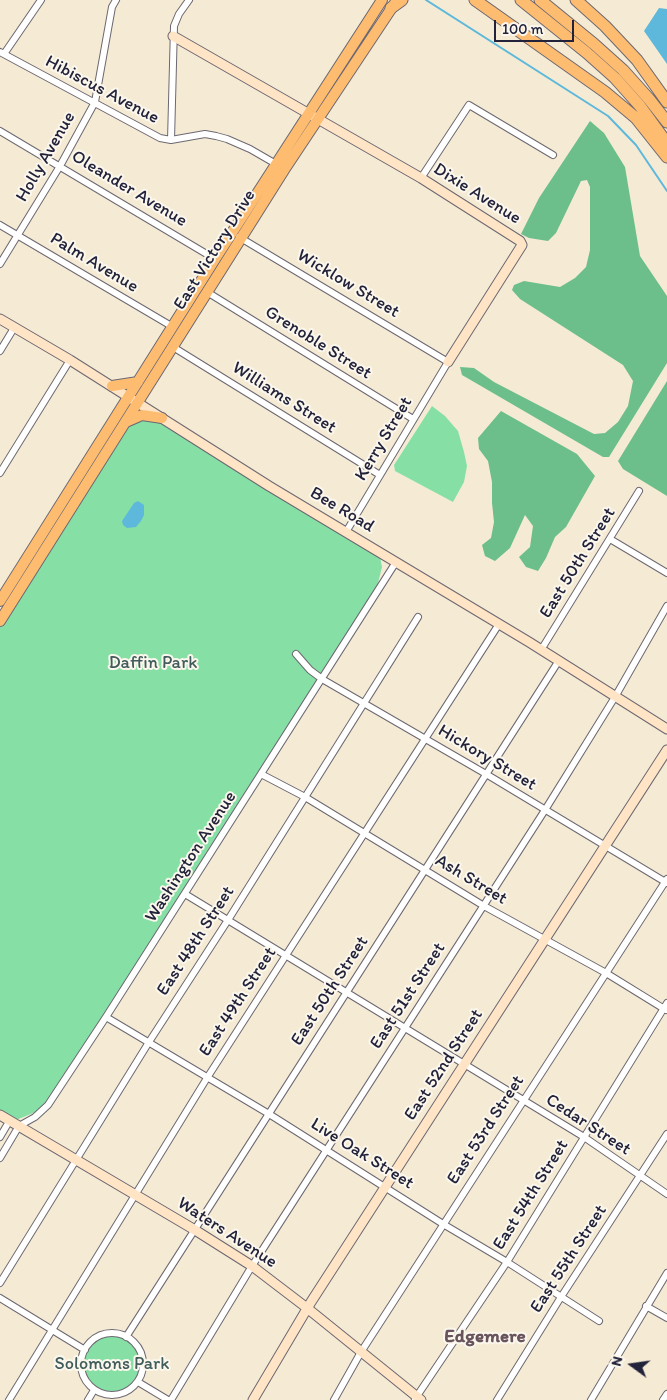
<!DOCTYPE html>
<style>
body{margin:0}
#map{position:relative;width:667px;height:1400px;overflow:hidden;background:#f5ebd5;font-family:Itim,sans-serif}
canvas{display:block}
.north{position:absolute;left:607px;top:1340px;width:50px;height:50px;-webkit-text-stroke:4px #fbf7ec;paint-order:stroke;rotate:284deg;font-size:14px;font-weight:700;line-height:20px;text-align:center;color:#22223b}
.north::after{content:'';display:block;margin:auto;width:18px;height:22px;background:#22223b;clip-path:polygon(50% 0,100% 100%,50% 72%,0 100%)}
.scale{position:absolute;left:494px;top:20px;width:80px;height:22px;box-sizing:border-box;border:2px solid #22223b;border-top:0;padding-left:6px;font-size:15px;line-height:18px;white-space:nowrap;color:#22223b;-webkit-text-stroke:4px #fbf7ec;paint-order:stroke}
</style>
<div id="map">
<canvas width="667" height="1400"></canvas>
<div class="north">N</div>
<div class="scale">100 m</div>
</div>
<script>
const c = document.querySelector('canvas').getContext('2d');
c.lineJoin = 'round';
function fillPath(path, color) { c.fillStyle = color; c.fill(path, 'evenodd'); }
const poly = rows => new Path2D(rows.map(r => 'M' + r).join(''));
function trace(path, color, width, dash) { c.strokeStyle = color; c.lineWidth = width; c.lineCap = dash ? 'butt' : 'round'; c.setLineDash(dash || []); c.stroke(path); }
function drawText(font, color, halo, rows, align = 'center') {
  c.font = font + ' Itim,sans-serif'; c.lineWidth = 4; c.setLineDash([]); c.textBaseline = 'middle'; c.strokeStyle = halo; c.fillStyle = color; for (const [text, x, y, turn = 0] of rows) {
    c.save(); c.translate(x, y); c.rotate((+turn || 0) * Math.PI / 180); c.textAlign = isNaN(turn) ? turn : align; if (halo) c.strokeText(text, 0, 0); c.fillText(text, 0, 0); c.restore();
  }
}
const green = poly([
 [432,406,445,416,458,431,464,452,467,466,464,482,453,502,395,471,394,465],
 [142,417,170,425,380,557,382,567,377,587,259,774,43,1109,16,1120,0,1110,0,627,128,426],
 '81 1364a31 31 0 1 1 62 0a31 31 0 1 1-62 0Z'
]);
const forest = poly([
 [590,121,604,133,625,167,640,256,667,296,667,363,609,457,603,457,462,375,460,367,474,368,494,382,594,434,605,433,618,422,628,406,633,381,623,365,520,299,512,290,514,285,524,281,560,287,575,278,586,267,590,250,590,187,587,180,581,181,556,233,548,241,529,238,521,234,539,198],
 [667,381,667,496,623,469,618,461],
 [501,411,577,454,595,476,566,527,555,537,546,558,538,571,526,567,519,557,530,547,533,526,525,515,510,548,495,561,485,556,482,545,491,538,494,522,492,503,492,482,488,461,479,449,478,438]
]);
const water = poly([
 [659,8,667,9,667,64,644,31],
 [138,501,144,505,144,515,141,521,136,527,127,528,123,525,122,521,134,503]
]);
const stream = poly([
 [426,0,608,116,636,145,667,191]
]);
const street = poly([
 [0,52,160,138,171,140,205,134,216,136,227,139,250,149,276,164],
 [4,54,41,0],
 [0,131,215,259],
 [171,140,174,26,179,14,189,0],
 [421,178,469,105,553,155],
 [0,225,173,327],
 [239,237,448,362,346,532],
 [0,264,60,166,95,102,112,7,116,0],
 [207,292,413,419],
 [173,347,380,475],
 [0,351,14,328],
 [0,473,70,360],
 [610,539,667,573],
 [541,650,639,491],
 [296,654,310,670,322,679,486,774,667,883],
 [261,774,305,797,484,906,606,973,666,1010],
 [185,894,584,1137,667,1194],
 [106,1017,269,1114,443,1224,507,1262,599,1321],
 [0,1137,10,1120],
 [0,1158,19,1126,35,1117,48,1105,106,1017,396,562],
 [0,1283,149,1042,228,920,418,617],
 [0,1298,85,1350],
 [646,1306,667,1318],
 '81 1364a31 31 0 1 1 62 0a31 31 0 1 1-62 0Z',
 [126,1337,558,662],
 [138,1382,168,1400],
 [415,1399,507,1262,667,1003],
 [9,1400,207,1078,499,624],
 [88,1400,94,1390],
 [171,1400,252,1266,545,810,615,697,667,606],
 [334,1400,361,1352,667,879],
 [497,1400,561,1297,667,1134],
 [591,1400,667,1273],
 [663,1400,667,1394]
]);
const secondary = poly([
 [173,36,421,178,520,241,522,245,448,362],
 [0,319,70,360,269,486,529,642,667,729],
 [0,1115,195,1230,252,1266,307,1308,421,1400],
 [253,1400,311,1302,667,750]
]);
const primary = poly([
 [112,386,138,382],
 [126,422,142,415,162,418],
 [0,601,215,259,382,0],
 [0,621,284,170,395,3]
]);
const highway = poly([
 [475,0,605,92,636,118,667,157],
 [521,0,587,53,615,78,640,106,667,143],
 [540,0,594,44,623,70,649,99,667,122],
 [576,0,605,26,637,60,667,102],
 [391,8,402,0]
]);
const streetNames = [
 ["Hibiscus Avenue",102,90,28],
 ["Holly Avenue",46,157,-60],
 ["Oleander Avenue",129,189,31],
 ["Dixie Avenue",477,194,32],
 ["East Victory Drive",215,250,-58],
 ["Palm Avenue",94,263,31],
 ["Wicklow Street",348,284,31],
 ["Grenoble Street",318,343,32],
 ["Williams Street",284,398,32],
 ["Kerry Street",384,439,-59],
 ["Bee Road",342,510,31],
 ["East 50th Street",578,563,-58],
 ["Hickory Street",487,758,31],
 ["Washington Avenue",191,857,-57],
 ["Ash Street",471,880,31],
 ["East 48th Street",196,941,-57],
 ["East 50th Street",330,991,-57],
 ["East 51st Street",408,996,-57],
 ["East 49th Street",238,1002,-57],
 ["East 52nd Street",444,1065,-57],
 ["Cedar Street",588,1125,33],
 ["East 53rd Street",486,1130,-57],
 ["Live Oak Street",362,1154,32],
 ["East 54th Street",531,1195,-58],
 ["Waters Avenue",227,1233,33],
 ["East 55th Street",569,1259,-57]
];
const parkNames = [
 ["Daffin Park",153,663],
 ["Solomons Park",112,1364]
];
const neighbourhoodNames = [
 ["Edgemere",485,1337]
];
fillPath(green, '#86e0a6');
fillPath(forest, '#6cbe8b');
fillPath(water, '#5db8db');
trace(stream, '#5db8db', 2);
trace(street, '#6c6871', 8);
trace(secondary, '#6c6871', 11);
trace(primary, '#6c6871', 12);
trace(highway, '#6c6871', 13);
trace(street, '#fff', 6);
trace(secondary, '#ffe4c6', 9);
trace(primary, '#febc71', 10);
trace(highway, '#febc71', 11);
drawText('18px', '#22223b', '#fbf7ec', streetNames);
drawText('18px', '#405b5b', '#fbf7ec', parkNames);
drawText('bold 19px', '#69545d', '#fbf7ec', neighbourhoodNames);
</script>
